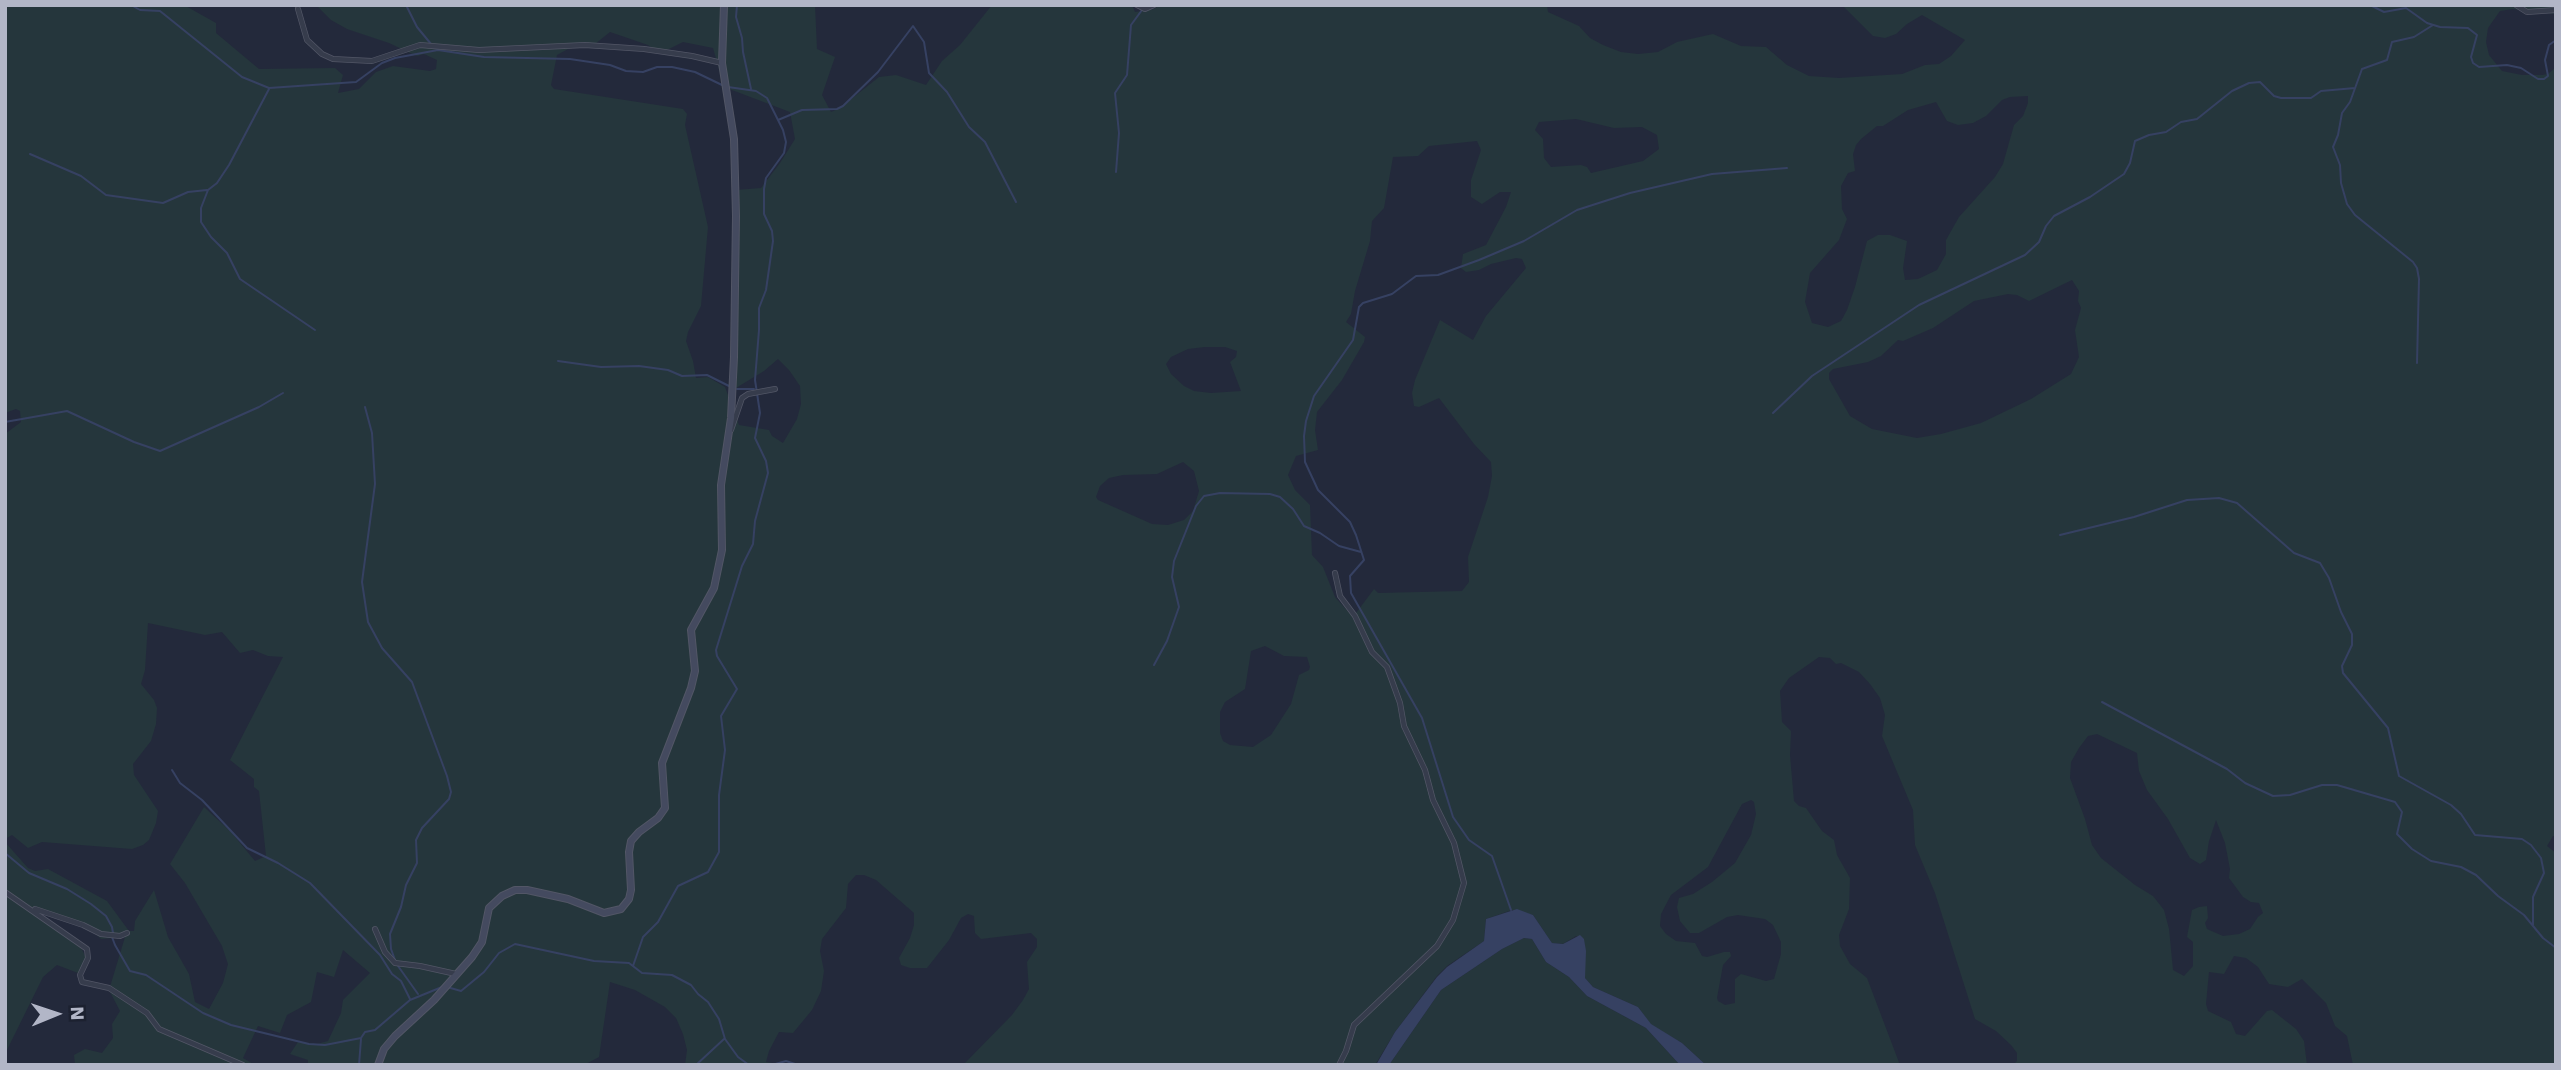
<!DOCTYPE html>
<style>
body{margin:0}
#map{position:relative;width:2561px;height:1070px;overflow:hidden;background:#23293b;font-family:"Work Sans",sans-serif}
canvas{display:block}
.frame{position:absolute;inset:0;border:7px solid #b2b6c7;pointer-events:none}
.north{position:absolute;left:21px;top:979px;width:70px;height:70px;-webkit-text-stroke:5px #1c2130;paint-order:stroke;rotate:88deg;font-size:19px;font-weight:700;line-height:28px;text-align:center;color:#b2b6c7}
.north::after{content:'';display:block;margin:auto;width:24px;height:32px;background:#b2b6c7;clip-path:polygon(50% 0,100% 100%,50% 72%,0 100%)}
</style>
<div id="map">
<canvas width="2561" height="1070"></canvas>
<div class="frame"></div>
<div class="north">N</div>
</div>
<script>
const c = document.querySelector('canvas').getContext('2d');
c.lineJoin = 'round';
function fillPath(path, color) { c.fillStyle = color; c.fill(path, 'evenodd'); }
const poly = rows => new Path2D(rows.map(r => 'M' + r).join(''));
function trace(path, color, width, dash) { c.strokeStyle = color; c.lineWidth = width; c.lineCap = dash ? 'butt' : 'round'; c.setLineDash(dash || []); c.stroke(path); }
const green = poly([
 [5,5,184,5,216,23,216,33,259,69,335,68,343,75,338,93,359,89,376,72,393,66,430,71,436,69,437,60,424,54,417,56,410,53,389,43,347,29,331,20,316,5,815,5,817,49,835,57,822,95,831,112,840,108,879,77,896,75,926,85,942,61,960,45,992,5,1132,5,1135,12,1154,9,1160,5,1547,5,1548,12,1579,26,1590,38,1603,45,1621,52,1638,54,1658,52,1677,42,1713,34,1741,46,1766,47,1787,65,1809,76,1839,78,1902,74,1925,65,1939,64,1951,56,1965,40,1922,15,1907,24,1896,34,1885,38,1873,36,1842,5,2556,5,2556,14,2513,9,2500,11,2488,28,2486,42,2489,55,2502,71,2522,75,2542,75,2548,74,2556,67,2556,837,2553,836,2547,846,2556,853,2556,1065,2353,1065,2347,1036,2335,1026,2326,1003,2302,979,2288,987,2269,984,2258,967,2246,958,2234,956,2224,974,2209,972,2206,1004,2208,1011,2231,1022,2236,1034,2245,1036,2267,1011,2272,1010,2296,1029,2304,1041,2307,1065,2013,1065,2017,1061,2017,1053,2011,1045,1996,1031,1975,1019,1935,893,1915,845,1913,810,1882,736,1885,715,1880,698,1870,684,1859,672,1841,663,1836,664,1830,658,1819,657,1789,678,1780,691,1782,722,1791,731,1790,755,1794,801,1799,806,1806,808,1822,831,1834,840,1837,855,1850,878,1849,909,1839,935,1840,946,1850,964,1867,978,1900,1065,1706,1065,1682,1043,1651,1025,1638,1007,1593,987,1585,978,1584,939,1576,936,1563,944,1552,943,1533,915,1512,910,1486,919,1484,941,1447,966,1437,976,1395,1032,1375,1065,963,1065,1012,1015,1023,1000,1029,989,1027,962,1037,947,1037,939,1031,933,981,939,975,933,974,916,968,914,961,918,949,940,927,968,910,968,901,965,899,958,910,938,914,925,914,913,876,880,864,875,856,875,848,884,846,908,822,939,820,951,824,971,821,991,812,1010,793,1033,779,1032,769,1051,766,1062,785,1065,685,1065,687,1050,683,1034,676,1018,665,1007,635,990,610,982,599,1057,584,1065,308,1065,308,1060,290,1054,298,1042,317,1044,328,1041,341,1013,343,1000,370,973,343,950,334,977,317,972,311,1002,287,1015,280,1033,258,1026,243,1058,255,1065,75,1065,74,1055,85,1049,102,1053,113,1038,112,1024,120,1011,109,990,125,937,101,939,90,928,38,911,35,916,81,948,87,959,78,973,57,965,43,977,5,1054,5,842,28,868,35,871,48,869,107,901,129,931,134,931,135,921,154,890,168,937,189,974,195,1002,209,1009,223,983,228,964,222,946,185,883,170,864,204,807,231,832,255,861,266,856,259,791,254,787,254,779,230,760,283,657,268,656,253,650,240,653,222,632,205,635,148,623,145,670,141,684,154,700,157,708,156,724,151,741,133,764,134,775,158,811,156,823,149,840,143,845,132,849,42,842,28,848,12,835,5,839,5,434,21,422,20,411,16,409,5,413],
 [610,32,648,45,659,54,683,42,713,48,724,87,790,112,795,139,780,163,761,188,736,190,732,388,736,388,764,371,778,359,789,370,800,386,801,404,797,419,783,443,772,436,769,430,739,425,725,387,708,377,696,378,693,361,686,341,688,332,701,306,708,227,685,125,687,114,683,109,554,89,551,85,557,55,568,49,582,46,590,48],
 [2028,96,2028,103,2023,116,2014,125,2003,164,1995,177,1959,217,1946,240,1946,254,1937,270,1918,279,1905,280,1903,268,1907,241,1890,235,1878,235,1867,241,1855,287,1847,310,1841,321,1828,327,1812,323,1805,302,1810,273,1839,240,1847,219,1842,209,1841,186,1848,173,1855,171,1853,154,1856,145,1861,139,1877,126,1883,126,1908,110,1936,102,1947,121,1958,125,1973,123,1986,116,2002,100,2010,97],
 [1576,119,1614,128,1642,127,1657,135,1659,149,1643,161,1591,173,1587,167,1581,165,1551,167,1544,158,1543,139,1535,130,1539,122],
 [1477,141,1481,150,1471,180,1471,197,1482,204,1500,192,1511,192,1506,207,1486,245,1463,254,1461,268,1466,272,1479,270,1491,264,1516,258,1522,259,1526,268,1486,316,1473,340,1440,320,1415,380,1412,393,1414,406,1419,407,1439,398,1474,444,1491,462,1492,476,1488,497,1468,557,1469,582,1462,591,1378,593,1374,589,1353,617,1335,597,1323,567,1312,555,1310,505,1295,490,1288,475,1296,456,1318,450,1315,430,1317,412,1342,380,1364,342,1365,337,1346,322,1351,314,1355,291,1370,241,1372,221,1384,208,1393,157,1418,156,1429,146],
 [2072,280,2079,291,2078,301,2081,308,2075,330,2079,357,2071,374,2031,399,1981,423,1941,434,1917,438,1872,429,1850,416,1829,379,1829,373,1833,369,1868,362,1881,356,1898,340,1903,341,1933,328,1974,301,2008,294,2017,295,2029,301],
 [1205,347,1225,347,1237,351,1236,357,1230,362,1241,391,1211,393,1194,391,1184,386,1171,374,1166,364,1171,357,1188,349],
 [1183,462,1194,471,1199,491,1193,511,1184,520,1168,525,1152,524,1098,500,1096,497,1100,486,1109,478,1123,475,1157,474],
 [1265,646,1284,656,1307,657,1310,667,1309,670,1299,675,1291,704,1271,735,1253,747,1230,745,1223,741,1220,733,1220,712,1225,702,1245,689,1251,651],
 [2097,734,2137,753,2139,771,2147,790,2168,819,2190,858,2200,864,2206,860,2209,841,2216,820,2225,843,2230,869,2229,878,2243,897,2251,902,2259,903,2263,913,2258,917,2250,929,2239,934,2223,936,2207,929,2205,923,2208,918,2207,906,2199,907,2192,910,2187,937,2193,942,2193,966,2184,976,2173,970,2169,929,2164,910,2153,896,2135,885,2101,858,2092,845,2085,819,2070,778,2071,762,2079,748,2088,736],
 [1751,800,1754,802,1756,814,1751,835,1735,863,1712,882,1693,894,1679,898,1677,907,1680,921,1690,933,1699,933,1727,917,1738,915,1765,919,1773,925,1781,942,1781,954,1774,979,1766,981,1741,974,1735,979,1735,1003,1725,1005,1718,1001,1717,998,1723,965,1731,956,1730,952,1724,952,1707,957,1702,956,1695,943,1676,941,1666,934,1660,926,1661,914,1671,895,1708,867,1742,804],
 [1524,938,1532,939,1546,962,1569,977,1587,996,1646,1028,1680,1065,1389,1065,1441,990,1502,949]
]);
const water = poly([
 [1517,909,1533,915,1552,943,1563,944,1580,935,1584,939,1586,951,1585,978,1593,987,1638,1007,1651,1024,1682,1043,1706,1065,1680,1065,1646,1028,1587,996,1569,977,1546,962,1532,939,1524,938,1502,949,1441,990,1389,1065,1376,1065,1395,1032,1437,977,1447,967,1484,941,1486,919]
]);
const stream = poly([
 [131,5,140,10,160,11,242,77,269,88,356,82,382,63,395,58,438,50,484,57,570,59,610,65,626,71,643,72,657,67,672,67,695,72,722,85],
 [406,5,417,27,431,44],
 [737,5,736,17,742,38,743,52,751,89],
 [2370,5,2384,12,2406,8,2427,23,2440,27,2468,28,2477,35,2471,57,2473,63,2479,67,2507,65,2521,68,2538,79,2544,79,2548,76,2545,60,2549,45,2556,40],
 [269,89,229,165,217,183,208,190,201,208,201,222,211,237,227,253,240,279,315,330],
 [778,120,802,110,837,109,843,106,878,72,913,26,924,42,929,73,947,92,969,127,985,142,1016,202],
 [30,154,81,176,106,195,163,203,188,192,207,190],
 [1116,172,1119,133,1115,93,1127,75,1131,25,1142,10],
 [558,361,601,367,639,366,668,370,682,376,707,375,729,386],
 [2417,363,2419,279,2417,268,2413,262,2355,215,2347,204,2341,183,2340,165,2333,147,2338,135,2342,113,2350,102,2362,69,2387,60,2392,42,2414,37,2433,25],
 [737,389,754,389],
 [365,407,372,433,375,484,362,582,368,622,382,648,412,682,447,776,451,792,449,799,422,828,416,840,417,863,406,885,401,907,390,934,391,949,395,960],
 [1773,413,1812,376,1919,305,2025,255,2039,242,2046,226,2054,216,2090,197,2124,174,2130,163,2135,141,2149,135,2166,132,2181,122,2197,119,2232,91,2249,83,2260,82,2274,96,2281,98,2311,98,2321,91,2355,88],
 [5,422,67,411,134,442,160,451,259,407,283,393],
 [2060,535,2134,517,2187,500,2219,498,2237,503,2294,553,2320,563,2329,578,2341,612,2352,634,2352,645,2342,666,2343,673,2388,728,2399,776,2451,805,2461,814,2475,835,2522,839,2531,845,2541,858,2544,873,2533,897,2533,925],
 [1154,665,1167,641,1179,607,1172,577,1174,561,1196,506,1204,496,1220,493,1270,494,1280,497,1293,509,1304,526,1320,533,1339,546,1361,552],
 [2102,702,2227,769,2245,783,2273,796,2290,795,2322,785,2337,785,2395,802,2402,812,2397,834,2412,849,2431,861,2461,867,2476,875,2498,896,2524,915,2543,938,2556,948],
 [172,770,180,783,202,800,247,848,278,863,310,883,380,955,392,974,401,981,410,999],
 [5,853,29,873,67,889,91,904,106,916,112,927,113,933],
 [1511,910,1492,856,1469,840,1453,817,1422,718,1351,593,1350,576,1364,560,1356,535,1350,522,1318,490,1305,462,1304,436,1306,421,1314,396,1353,340,1359,307,1363,303,1392,294,1416,276,1438,275,1479,260,1524,241,1577,210,1630,193,1712,174,1787,168],
 [112,937,115,945,130,971,146,975,203,1013,231,1025,309,1044,325,1045,361,1038,365,1032,375,1030,410,1000,442,987],
 [398,966,418,994],
 [633,966,643,937,658,922,678,886,708,872,719,852,719,795,725,750,721,716,737,689,717,656,716,650,742,566,753,544,755,521,768,473,766,461,755,438,760,413,755,380,759,330,759,308,766,290,773,241,772,231,764,214,764,189,766,178,784,153,786,142,783,130,767,98,756,91,728,87],
 [447,987,461,991,484,972,499,953,515,944,594,961,629,963,642,973,672,975,691,985,698,994,708,1002,719,1019,725,1039,738,1057,749,1065],
 [359,1065,361,1039],
 [696,1065,724,1039],
 [772,1065,786,1061,798,1065]
]);
const minor = poly([
 [1137,5,1145,9,1154,5],
 [2516,5,2527,12,2556,10],
 [298,9,307,40,322,54,333,59,372,61,420,45,479,50,585,45,644,49,692,56,722,63],
 [731,430,742,398,748,394,775,389],
 [1335,573,1340,596,1355,616,1372,652,1387,667,1400,703,1404,726,1425,770,1433,800,1454,843,1464,883,1453,920,1437,946,1354,1025,1346,1051,1339,1065],
 [5,892,87,949,88,958,80,975,82,982,109,988,147,1013,159,1029,243,1065],
 [35,909,83,925,101,934,120,936,127,933],
 [375,929,385,952,395,963,420,966,456,974]
]);
const secondary = poly([
 [378,1065,384,1049,395,1036,434,1000,472,957,482,942,489,908,502,896,515,890,527,890,568,899,604,913,621,909,629,899,631,890,629,852,631,841,639,832,658,818,665,808,662,763,691,688,695,671,691,630,714,588,722,550,721,485,731,418,734,357,736,216,734,139,722,63,724,5]
]);
fillPath(green, '#25363c');
fillPath(water, '#364162');
trace(stream, '#364162', 2);
trace(minor, '#525666', 6);
trace(secondary, '#525666', 8);
trace(minor, '#363c4c', 4.5);
trace(secondary, '#444a5f', 6);
</script>
